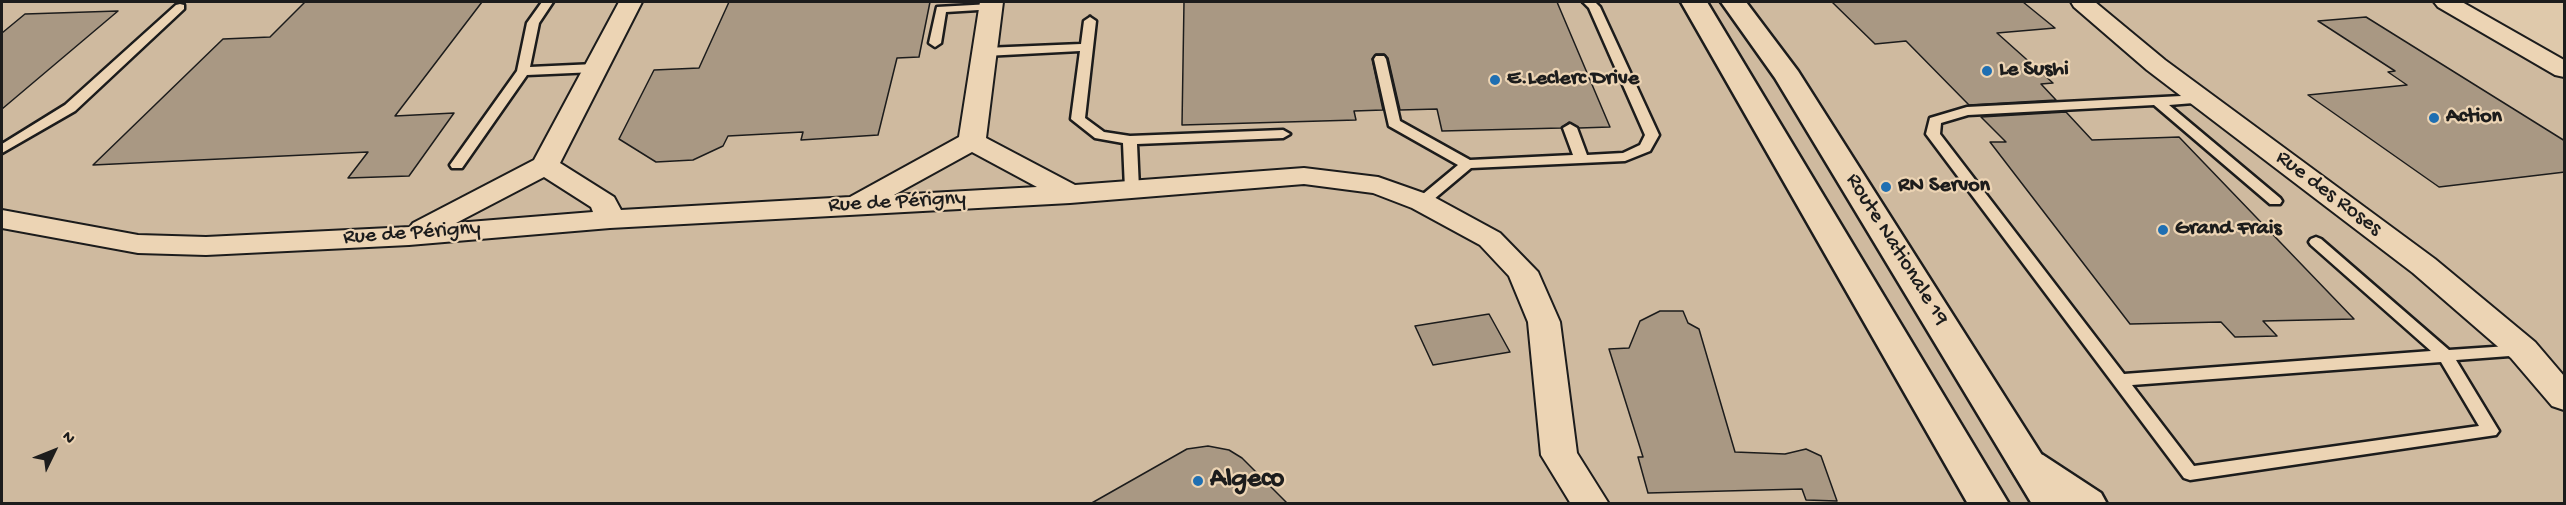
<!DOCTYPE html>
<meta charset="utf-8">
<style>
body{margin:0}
#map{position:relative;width:2566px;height:505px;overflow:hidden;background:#dfc9ab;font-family:"Gochi Hand",sans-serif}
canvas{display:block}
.frame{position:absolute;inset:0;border:3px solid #1c1c1c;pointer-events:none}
.north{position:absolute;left:24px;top:421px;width:60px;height:60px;-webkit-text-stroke:4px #ecd4b4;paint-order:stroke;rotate:47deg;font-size:16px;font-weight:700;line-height:24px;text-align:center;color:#1c1c1c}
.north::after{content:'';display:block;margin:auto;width:21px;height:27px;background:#1c1c1c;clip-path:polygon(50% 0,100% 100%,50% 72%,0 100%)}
</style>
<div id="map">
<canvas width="2566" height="505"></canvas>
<div class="frame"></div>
<div class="north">N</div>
</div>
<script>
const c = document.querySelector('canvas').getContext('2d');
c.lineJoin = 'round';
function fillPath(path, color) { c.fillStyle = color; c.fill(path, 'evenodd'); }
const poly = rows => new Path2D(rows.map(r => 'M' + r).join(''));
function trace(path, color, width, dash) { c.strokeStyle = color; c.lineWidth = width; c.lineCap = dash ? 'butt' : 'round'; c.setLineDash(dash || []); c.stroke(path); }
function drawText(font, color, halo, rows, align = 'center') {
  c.font = font + ' "Gochi Hand",sans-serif'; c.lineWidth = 4.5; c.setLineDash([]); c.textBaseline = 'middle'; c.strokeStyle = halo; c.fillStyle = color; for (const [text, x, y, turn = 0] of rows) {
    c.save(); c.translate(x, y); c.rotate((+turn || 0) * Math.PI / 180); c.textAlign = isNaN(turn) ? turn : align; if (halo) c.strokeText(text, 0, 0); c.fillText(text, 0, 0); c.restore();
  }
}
const built = poly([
 [2,2,2431,2,2564,80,2564,503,2,503]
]);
const building = poly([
 [305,2,482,2,395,116,454,113,409,176,348,178,368,152,93,165,223,39,270,37,305,2],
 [729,2,930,2,919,57,897,58,878,135,801,140,803,132,728,136,723,146,693,160,656,162,619,139,654,70,699,68,729,2],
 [1184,2,1557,2,1610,127,1579,128,1569,122,1561,128,1442,131,1437,109,1400,110,1388,58,1384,54,1376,54,1372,59,1383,110,1354,111,1356,120,1182,125,1184,2],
 [1832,2,2023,2,2055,28,1997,33,2053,83,2041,84,2056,100,1969,105,1906,41,1875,44,1832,2],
 [118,11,2,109,2,33,25,14,118,11],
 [2366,17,2565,141,2565,172,2439,187,2308,95,2407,85,2388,72,2395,71,2318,21,2366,17],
 [2066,112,2092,140,2179,137,2354,319,2263,321,2277,336,2235,337,2221,322,2130,324,1990,142,2006,142,1981,117,2066,112],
 [1660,311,1683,311,1688,323,1699,329,1735,452,1785,454,1806,449,1821,456,1837,501,1806,500,1802,489,1648,493,1638,457,1643,457,1609,349,1629,348,1640,321,1660,311],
 [1489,314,1510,352,1433,365,1415,326,1489,314],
 [1208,446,1229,450,1242,458,1288,504,1090,504,1187,449,1208,446]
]);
const service = poly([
 [542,2,553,2,539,23,530,67,595,64,601,68,595,72,527,75,462,168,452,168,450,165,517,71,527,23,542,2],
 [1583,2,1595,2,1600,7,1659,135,1650,151,1625,161,1471,168,1427,205,1417,205,1415,202,1417,199,1458,165,1389,126,1374,59,1376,56,1384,56,1386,59,1400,121,1470,160,1573,155,1563,128,1570,124,1577,128,1587,155,1623,153,1640,145,1645,135,1589,8,1583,2],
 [180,4,184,5,184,9,75,111,2,153,2,144,65,105,176,5,180,4],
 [991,4,995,5,995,9,946,12,941,43,935,47,929,43,937,7,991,4],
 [1090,17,1096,21,1085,118,1104,132,1130,136,1283,130,1290,134,1283,138,1137,144,1139,189,1132,193,1127,192,1125,189,1123,143,1095,138,1071,119,1080,51,985,56,979,52,985,48,1081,44,1084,21,1090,17],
 [2201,95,2207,99,2206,102,2169,105,2280,198,2282,201,2280,204,2270,204,2154,105,1968,115,1941,123,1940,134,2124,374,2431,351,2311,245,2309,242,2311,239,2316,237,2321,239,2449,350,2523,345,2529,346,2531,350,2529,354,2523,355,2456,360,2499,431,2496,435,2190,480,2184,478,1926,134,1930,118,1967,107,2201,95],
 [2441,362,2479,426,2194,466,2132,385,2441,362]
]);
const minor = poly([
 [619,2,642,2,560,163,614,197,621,210,850,197,959,137,980,2,1003,2,986,138,1075,185,1304,168,1378,177,1432,196,1500,233,1538,272,1560,322,1577,453,1609,504,1571,504,1541,455,1528,322,1509,276,1480,245,1412,208,1373,193,1304,184,1070,203,610,228,409,245,206,255,138,253,2,228,2,210,138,235,206,237,410,227,413,223,534,160,619,2],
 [972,152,1037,187,894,195,972,152],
 [544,177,591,207,593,212,456,223,544,177],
 [2071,2,2095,2,2165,60,2435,259,2535,342,2564,376,2564,410,2552,406,2511,358,2413,273,2147,70,2074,7,2071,2],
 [2434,2,2462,2,2564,60,2564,77,2555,75,2438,7,2434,2]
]);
const tertiary = poly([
 [2029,451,2043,455,2101,493,2107,504,2056,504,2015,475,2009,465,2015,455,2029,451]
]);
const primary = poly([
 [1681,2,1707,2,2009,504,1968,504,1681,2],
 [1721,2,1746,2,1798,71,2073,504,2032,504,1775,78,1721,2]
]);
const markers = [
 [1987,71,6,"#1f6fb2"],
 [1495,80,6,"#1f6fb2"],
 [2434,118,6,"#1f6fb2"],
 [1886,187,6,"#1f6fb2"],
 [2163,230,6,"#1f6fb2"],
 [1198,481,6,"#1f6fb2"]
];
const poiNames = [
 ["Le Sushi",1999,71],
 ["E.Leclerc Drive",1507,80],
 ["Action",2446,118],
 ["RN Servon",1898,187],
 ["Grand Frais",2175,230]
];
const streetNames = [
 ["Rue des Roses",2328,194,37],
 ["Rue de Périgny",897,203,-3],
 ["Rue de Périgny",412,234,-4],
 ["Route Nationale 19",1896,250,58]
];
const nearPoinames = [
 ["Algeco",1210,481]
];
fillPath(built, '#cfba9f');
fillPath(building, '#a99883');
trace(building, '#1c1c1c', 1.5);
trace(service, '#1c1c1c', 5);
trace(minor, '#1c1c1c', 4);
trace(tertiary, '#1c1c1c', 5);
trace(primary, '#1c1c1c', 5);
fillPath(service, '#ecd4b4');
fillPath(minor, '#ecd4b4');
fillPath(tertiary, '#ecd4b4');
fillPath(primary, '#ecd4b4');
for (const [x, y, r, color] of markers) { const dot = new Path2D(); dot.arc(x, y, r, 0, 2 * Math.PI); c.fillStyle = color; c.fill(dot); trace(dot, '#ecd4b4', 2); }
drawText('bold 22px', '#1c1c1c', '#ecd4b4', poiNames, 'left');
drawText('22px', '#1c1c1c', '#ecd4b4', streetNames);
drawText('bold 27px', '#1c1c1c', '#ecd4b4', nearPoinames, 'left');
</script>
